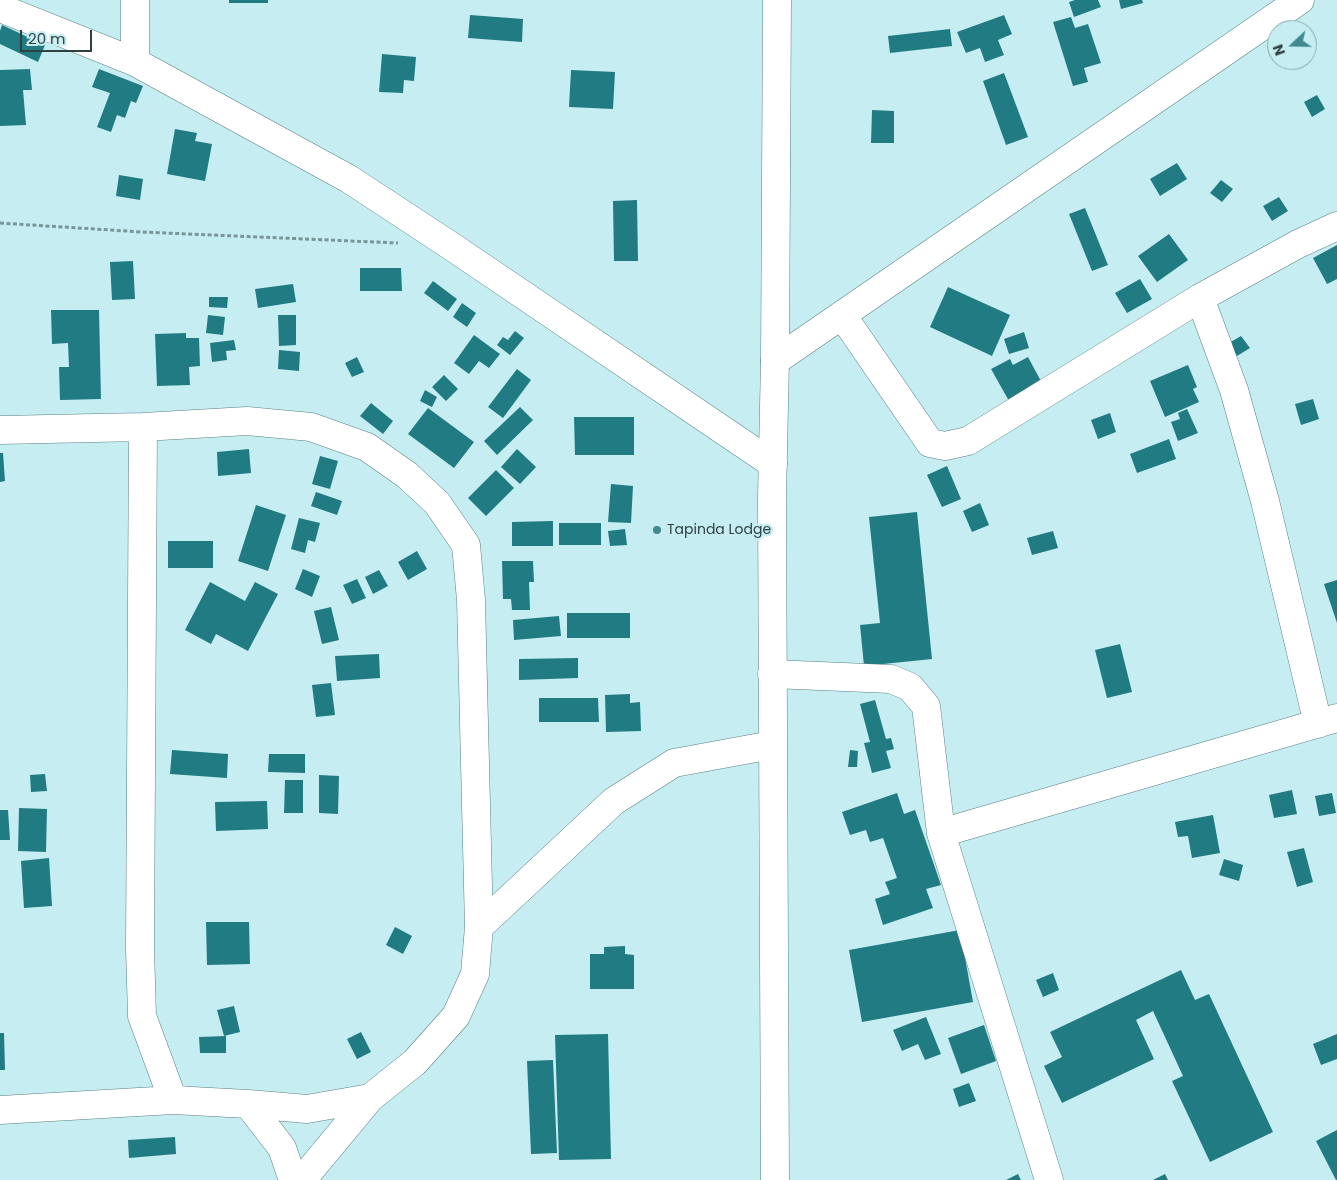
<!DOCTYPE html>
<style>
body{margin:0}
#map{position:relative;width:1337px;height:1180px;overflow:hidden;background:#c6eef2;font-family:Poppins,sans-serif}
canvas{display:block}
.north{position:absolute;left:1267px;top:20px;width:50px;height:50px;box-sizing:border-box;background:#c6eef2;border:1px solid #8aa8ac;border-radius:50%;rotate:249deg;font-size:14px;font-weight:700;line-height:20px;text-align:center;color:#304042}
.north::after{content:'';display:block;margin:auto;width:18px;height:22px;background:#41898f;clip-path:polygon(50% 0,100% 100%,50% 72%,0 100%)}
.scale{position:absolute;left:20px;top:30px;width:72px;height:22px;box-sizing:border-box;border:2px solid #304042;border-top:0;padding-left:6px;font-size:15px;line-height:18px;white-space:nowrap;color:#304042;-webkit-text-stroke:4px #c6eef2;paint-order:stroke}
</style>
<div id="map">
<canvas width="1337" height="1180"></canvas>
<div class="north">N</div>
<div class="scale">20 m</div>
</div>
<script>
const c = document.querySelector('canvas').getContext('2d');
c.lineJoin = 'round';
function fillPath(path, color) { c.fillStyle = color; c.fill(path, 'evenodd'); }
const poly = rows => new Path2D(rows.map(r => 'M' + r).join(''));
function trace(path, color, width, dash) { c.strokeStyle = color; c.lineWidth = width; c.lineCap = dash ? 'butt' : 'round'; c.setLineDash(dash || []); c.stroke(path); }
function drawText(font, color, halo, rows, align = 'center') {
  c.font = font + ' Poppins,sans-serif'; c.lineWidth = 5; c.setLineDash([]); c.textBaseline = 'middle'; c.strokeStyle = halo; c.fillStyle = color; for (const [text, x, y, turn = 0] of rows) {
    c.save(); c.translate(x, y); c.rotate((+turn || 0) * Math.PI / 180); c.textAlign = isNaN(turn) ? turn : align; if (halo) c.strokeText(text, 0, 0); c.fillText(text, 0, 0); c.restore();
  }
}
const building = poly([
 [229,0,268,0,268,3,229,3],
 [1075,0,1098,0,1101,7,1074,17,1069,2],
 [1119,0,1142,0,1143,3,1121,9],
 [470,15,523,19,522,42,468,38],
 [1004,15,1012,34,998,40,1004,55,985,62,980,48,966,53,957,32],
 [1071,17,1075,28,1088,24,1101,63,1084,68,1088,82,1073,86,1053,22],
 [2,25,45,45,38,62,0,44,0,31],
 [950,29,952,46,890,53,888,36],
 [382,54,416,57,414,81,404,80,403,93,379,92],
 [30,69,32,90,23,90,26,125,0,126,0,70],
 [99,69,143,86,136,103,131,101,125,118,117,115,111,132,97,127,110,93,92,87],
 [571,70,615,72,613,109,569,107],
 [1004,73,1028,137,1006,145,983,81],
 [1317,95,1325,109,1312,117,1304,102],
 [872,110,894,111,894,143,871,143],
 [175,129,197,133,195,141,212,144,205,181,167,174],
 [1177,163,1187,179,1160,196,1150,179],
 [119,175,143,179,140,200,116,196],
 [1221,180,1233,189,1222,202,1210,193],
 [1279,197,1288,211,1272,221,1263,206],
 [637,200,638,261,614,261,613,201],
 [1085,208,1108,265,1092,271,1069,214],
 [1169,234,1188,260,1157,282,1138,256],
 [1337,245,1337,279,1327,284,1313,258],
 [133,261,135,299,112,300,110,262],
 [360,268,401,268,402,291,360,291],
 [1140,279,1152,299,1127,313,1115,293],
 [433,281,457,299,448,311,424,293],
 [293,284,296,302,258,308,255,289],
 [948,287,1010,315,992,356,930,327],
 [209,297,228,297,227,308,209,307],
 [462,303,476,313,467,327,453,317],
 [51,310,99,310,101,399,60,400,59,367,69,367,68,343,52,344],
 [208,315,225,317,223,335,206,333],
 [278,315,296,315,296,345,279,346],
 [515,331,524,338,510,355,497,345,503,337,508,340],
 [1024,332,1029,348,1009,354,1004,339],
 [186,333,186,338,199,338,200,366,189,367,190,385,157,386,155,334],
 [474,335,500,354,489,368,479,361,469,374,454,363],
 [1241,336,1250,348,1237,356,1229,343],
 [234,340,236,350,226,351,227,360,212,362,210,343],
 [279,350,300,352,299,371,278,369],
 [357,357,364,372,352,377,345,363],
 [1028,357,1042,383,1009,401,991,369,1010,359,1013,365],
 [1188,365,1197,387,1193,389,1199,402,1165,417,1150,381],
 [517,369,531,380,503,418,488,407],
 [444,375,458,389,446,401,432,387],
 [425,390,437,397,432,407,420,401],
 [1313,399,1319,419,1301,425,1295,404],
 [371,403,393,421,383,434,360,416],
 [520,407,533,420,497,455,484,441],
 [428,408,474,442,454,468,408,434],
 [1187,409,1198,433,1178,441,1171,422,1180,419,1178,413],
 [1110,413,1116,432,1098,439,1091,420],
 [574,417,634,417,634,455,575,455],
 [1169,439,1176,459,1137,473,1130,454],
 [249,449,251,473,218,476,217,452],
 [517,449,536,467,520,484,501,467],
 [0,453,3,453,5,481,0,482],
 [320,456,338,461,330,489,312,484],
 [947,466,961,499,942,507,927,475],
 [496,470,514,488,486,516,468,498],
 [611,484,633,486,631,523,608,522],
 [316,492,342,501,337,515,311,506],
 [980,503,989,525,972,532,963,511],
 [256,505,286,515,268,571,238,561],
 [917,512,932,659,864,666,860,625,880,623,869,517],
 [299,518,320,523,315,542,308,540,305,553,291,549],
 [553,521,553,546,512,546,512,522],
 [559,523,601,523,601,545,559,545],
 [625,529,627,545,610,546,608,531],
 [1053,531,1058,548,1032,555,1027,538],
 [168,541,213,541,213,568,168,568],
 [417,551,427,569,408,580,398,562],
 [502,561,533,561,534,582,529,582,530,610,512,610,511,599,503,599],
 [303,569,320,576,312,597,295,589],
 [379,570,388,586,373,594,365,577],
 [357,579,366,598,352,604,343,585],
 [1337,580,1337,623,1324,584],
 [210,582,245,601,255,582,278,594,248,651,216,634,211,644,185,630],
 [331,607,339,640,322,644,314,611],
 [567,613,630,613,630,638,567,638],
 [559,616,561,636,514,640,513,620],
 [1120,644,1132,692,1107,698,1095,650],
 [379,654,380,678,337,681,335,656],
 [578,658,578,678,519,680,519,659],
 [331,683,335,715,316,717,312,685],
 [630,694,630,703,640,702,641,731,606,732,605,695],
 [539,698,598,698,599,722,539,722],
 [875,700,886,739,891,738,894,749,886,751,891,768,872,773,864,743,870,742,860,704],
 [172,750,228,754,227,778,170,774],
 [850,750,858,751,857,767,848,767],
 [269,754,305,754,305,773,268,772],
 [45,774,47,791,31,792,30,775],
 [319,775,339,776,338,814,319,813],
 [285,780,303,780,303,813,284,813],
 [1292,790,1297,814,1274,818,1269,795],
 [897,793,904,814,915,810,941,885,926,889,933,908,883,925,875,899,890,894,885,882,897,878,883,838,870,842,866,830,850,835,842,812],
 [1332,793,1336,813,1319,816,1315,796],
 [267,801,268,829,216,831,215,802],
 [19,808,47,809,46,852,18,851],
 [0,810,8,810,10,840,0,840],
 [1213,815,1220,853,1192,858,1188,836,1178,837,1175,822],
 [1304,848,1313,882,1297,887,1287,852],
 [49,858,52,906,24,908,21,861],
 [1224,859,1243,865,1239,881,1219,875],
 [206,922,249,922,250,964,207,965],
 [395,927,412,936,403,954,386,945],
 [960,930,973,1002,862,1022,849,950],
 [625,946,625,954,634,955,634,989,590,989,590,954,604,954,604,947],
 [1181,970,1195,1000,1209,994,1273,1132,1210,1162,1172,1081,1183,1076,1153,1011,1136,1020,1154,1059,1062,1103,1044,1066,1062,1057,1050,1032],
 [1053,973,1059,990,1043,997,1036,980],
 [234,1006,240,1032,224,1036,217,1010],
 [926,1017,941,1054,925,1060,918,1044,902,1051,893,1030],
 [984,1025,996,1061,961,1074,948,1038],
 [361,1032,371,1052,357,1059,347,1039],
 [0,1033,4,1033,5,1070,0,1070],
 [608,1034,611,1159,559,1160,555,1035],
 [1337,1034,1337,1059,1321,1065,1313,1044],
 [226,1036,226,1053,200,1053,199,1037],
 [553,1060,557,1153,531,1154,527,1061],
 [969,1083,976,1101,959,1107,953,1089],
 [1337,1130,1337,1180,1336,1180,1316,1141],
 [175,1137,176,1154,129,1158,128,1140],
 [1018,1174,1021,1180,1006,1180],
 [1165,1174,1168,1180,1153,1180]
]);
const path = poly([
 [0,223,142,232,398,243]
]);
const minor = poly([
 [0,8,135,62,349,179,451,246,773,464],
 [135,62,135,0],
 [1200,298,1234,390,1265,501,1318,724],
 [842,315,930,443,945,446,968,441,1200,298,1298,244,1337,226],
 [775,361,1300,0],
 [143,427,140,948,142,1016,173,1100],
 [0,430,143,427,247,421,311,427,367,447,407,475,437,503,466,545,471,600,479,927,475,974,456,1016,415,1062,370,1098,302,1180],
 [772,674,891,679,910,687,926,706,941,833,1049,1180],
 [941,833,1337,718],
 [479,927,614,801,674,763,772,745],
 [248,1104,307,1109,370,1098],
 [0,1110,173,1100,248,1104,282,1148,293,1180]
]);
const tertiary = poly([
 [775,1180,772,497,775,361,777,0]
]);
const markers = [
 [657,530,5,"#41898f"]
];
const poiNames = [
 ["Tapinda Lodge",667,530]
];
fillPath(building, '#217b82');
trace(minor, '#5a7f82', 29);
trace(tertiary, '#5a7f82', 29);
trace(path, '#799598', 3, [4, 2.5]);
trace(minor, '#fff', 28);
trace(tertiary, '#fff', 28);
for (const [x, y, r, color] of markers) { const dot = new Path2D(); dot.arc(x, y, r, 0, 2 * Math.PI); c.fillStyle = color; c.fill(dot); trace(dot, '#c6eef2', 2); }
drawText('14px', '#304042', '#c6eef2', poiNames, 'left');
</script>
